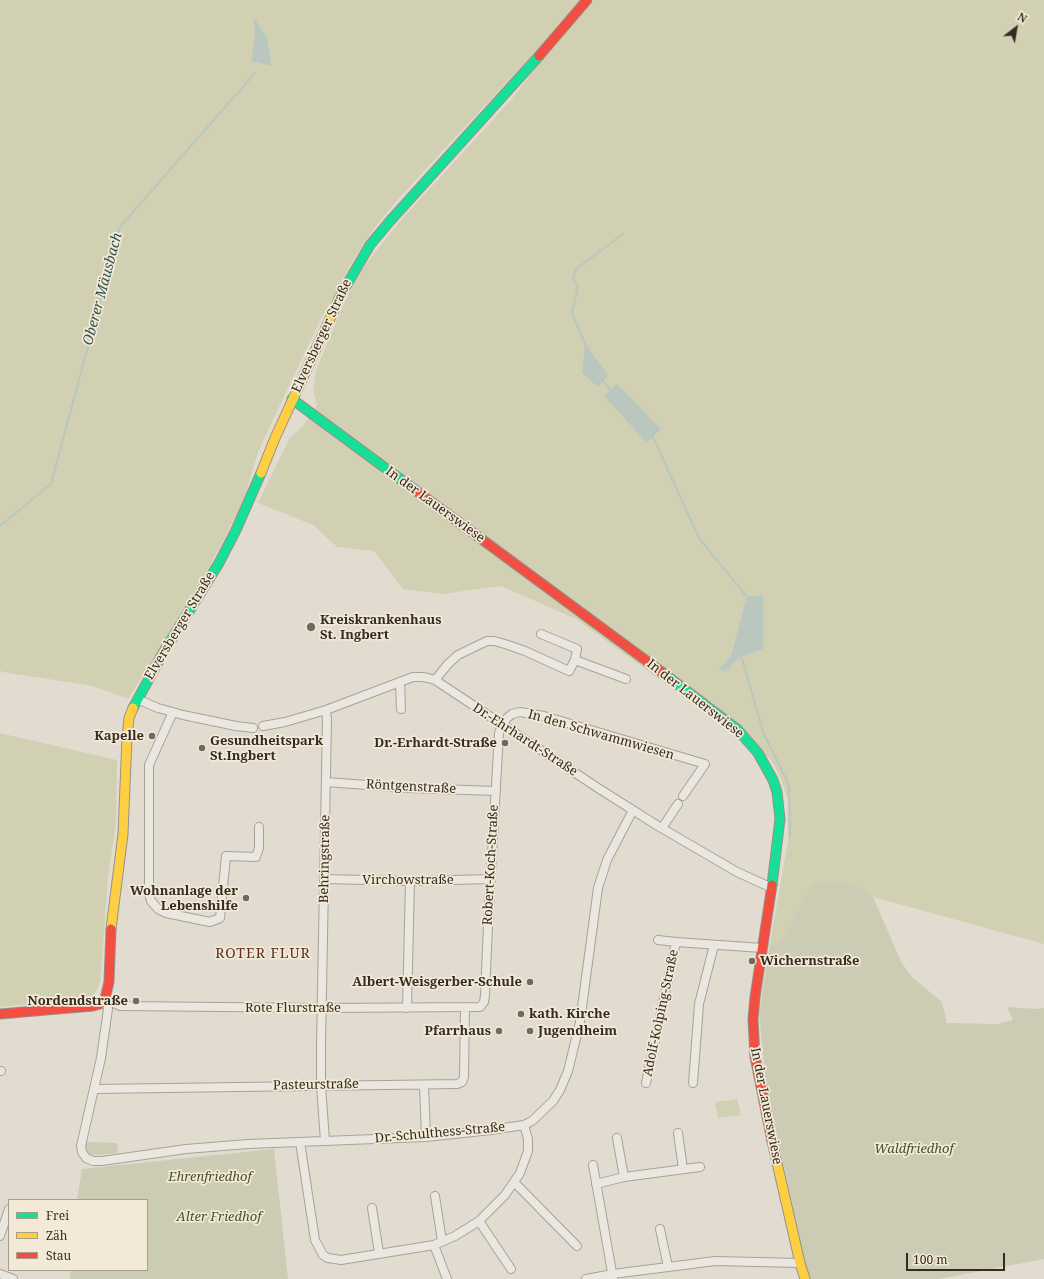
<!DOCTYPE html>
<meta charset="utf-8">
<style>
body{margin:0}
#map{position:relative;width:1044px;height:1279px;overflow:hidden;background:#e2dcd0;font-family:"Noto Serif",serif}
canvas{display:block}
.legend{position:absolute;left:8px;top:1199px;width:140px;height:72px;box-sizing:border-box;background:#f2e9d6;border:1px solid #a79d8e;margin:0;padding:5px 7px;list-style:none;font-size:12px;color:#362a21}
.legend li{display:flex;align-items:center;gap:8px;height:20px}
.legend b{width:20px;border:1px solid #a79d8e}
.north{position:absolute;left:996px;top:8px;width:40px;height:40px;-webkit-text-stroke:3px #f2e9d6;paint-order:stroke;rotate:31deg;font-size:11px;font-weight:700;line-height:16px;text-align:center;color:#362a21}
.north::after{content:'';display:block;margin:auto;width:14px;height:18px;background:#362a21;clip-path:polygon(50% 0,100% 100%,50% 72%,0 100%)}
.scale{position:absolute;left:906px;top:1253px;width:99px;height:18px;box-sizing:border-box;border:2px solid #362a21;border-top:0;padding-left:5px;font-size:12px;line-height:14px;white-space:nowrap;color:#362a21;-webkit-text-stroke:3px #f2e9d6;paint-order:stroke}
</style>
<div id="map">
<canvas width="1044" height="1279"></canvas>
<ul class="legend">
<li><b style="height:5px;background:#16e098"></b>Frei</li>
<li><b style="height:5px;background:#ffcf43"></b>Zäh</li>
<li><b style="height:5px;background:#f24e42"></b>Stau</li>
</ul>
<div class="north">N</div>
<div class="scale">100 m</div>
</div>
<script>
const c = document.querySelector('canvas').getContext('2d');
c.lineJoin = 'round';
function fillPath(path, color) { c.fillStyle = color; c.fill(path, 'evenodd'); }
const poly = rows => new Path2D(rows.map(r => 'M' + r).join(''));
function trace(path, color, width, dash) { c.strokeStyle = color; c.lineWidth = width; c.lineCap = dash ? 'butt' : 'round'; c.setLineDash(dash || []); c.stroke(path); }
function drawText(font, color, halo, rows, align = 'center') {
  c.font = font + ' "Noto Serif",serif'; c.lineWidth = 3.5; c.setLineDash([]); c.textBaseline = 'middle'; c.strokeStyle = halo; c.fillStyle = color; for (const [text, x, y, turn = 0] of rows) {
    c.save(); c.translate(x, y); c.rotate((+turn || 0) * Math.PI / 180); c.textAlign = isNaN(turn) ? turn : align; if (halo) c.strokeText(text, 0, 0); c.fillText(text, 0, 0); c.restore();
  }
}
const green = poly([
 [0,0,580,0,546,40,399,198,375,227,352,262,321,319,287,390,258,452,244,499,222,543,196,591,128,699,93,686,2,672,0,670],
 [253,17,267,38,272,66,251,61,255,34],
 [594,0,1044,0,1044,944,873,897,865,890,808,889,785,936,776,943,770,943,788,841,788,800,781,779,774,765,768,757,755,756,728,729,576,619,501,586,442,594,403,589,374,551,337,547,313,525,258,503,290,437,303,426,317,405,313,389,316,370,342,308,359,274,375,252,401,220,510,101,535,69],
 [763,649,740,657,719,669,731,656],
 [0,733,117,760,116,823,108,878,100,983,95,993,89,999,0,1007],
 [737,1099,741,1115,718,1118,715,1102]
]);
const cemetery = poly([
 [829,881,852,885,865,890,873,897,901,962,913,978,942,1002,947,1023,997,1024,1013,1020,1007,1007,1037,1009,1044,1008,1044,1259,939,1279,810,1279,806,1266,797,1229,789,1189,766,1086,759,1013,770,943,776,943,785,936,808,889,818,882],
 [86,1142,117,1143,118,1153,99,1155,88,1154,86,1149],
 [274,1149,288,1279,70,1279,71,1270,147,1270,147,1200,77,1200,82,1169]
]);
const water = poly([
 [253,16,267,38,272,66,251,61,255,34],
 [585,343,608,375,598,387,582,373],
 [617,384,661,429,647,443,604,396],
 [747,596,763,596,763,649,740,657,725,672,719,669,731,656]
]);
const stream = poly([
 [586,346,572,313,578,287,573,278,576,269,623,234],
 [603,380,611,391],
 [652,435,699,538,747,597],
 [0,526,51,484,120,227,255,73],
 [741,655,763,732,789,785,790,836]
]);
const street = poly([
 [575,660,626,679],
 [435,680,448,664,458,655,487,641,494,641,505,644,525,651,569,671,575,660,577,649,541,634],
 [400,682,401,709],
 [137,699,158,708,183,715,236,726,253,728],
 [173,712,149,765,149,893,151,901,158,909,166,913,210,922,220,918,226,856,256,857,259,848,259,827],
 [263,726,285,722,326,710,413,677,422,677,428,678,435,680,598,788,658,826,737,872,772,888],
 [326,782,409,788,496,791],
 [662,828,678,804],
 [324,879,410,881,491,879],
 [658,940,676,942,762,948],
 [105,999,108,1009,101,1058,81,1146,82,1152,86,1158,93,1161,102,1161,186,1149,248,1144,426,1137,491,1130,524,1125,532,1121,553,1101,560,1090,568,1071,580,1022,598,888,607,860,633,810],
 [105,999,120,1006,322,1008,480,1007,484,1002,485,995,488,925,499,733,502,725,507,718,512,714,520,712,544,716,705,764,683,796],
 [407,1008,410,881],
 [0,1071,1,1071],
 [646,1083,676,942],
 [693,1083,699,1004,714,945],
 [424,1085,426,1137],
 [94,1089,457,1084,462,1082,464,1077,465,1007],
 [678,1133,683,1169],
 [617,1138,624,1177],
 [325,1141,321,1085,321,1045,327,720,326,710],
 [300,1142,315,1240,323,1255,328,1258,341,1260,434,1245,455,1236,479,1221,505,1195,520,1173,528,1151,528,1139,524,1125],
 [593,1165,613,1278],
 [514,1182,577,1246],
 [596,1184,624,1177,700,1167],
 [435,1196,442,1241],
 [372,1208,379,1253],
 [479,1221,511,1269],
 [660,1229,668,1267],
 [0,1236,9,1209],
 [434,1245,447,1279],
 [0,1274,13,1279],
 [586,1279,613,1274,715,1261,800,1263]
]);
const fast = poly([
 [334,310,339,298,370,245,390,221,539,56],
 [292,399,415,490],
 [663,673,738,730,758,753,773,780,777,792,780,819,772,885],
 [133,708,163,653,219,563,236,530,261,473]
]);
const slow = poly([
 [261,473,275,438,334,310],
 [111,929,123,834,127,738,129,718,133,708],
 [772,1141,800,1263,805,1279]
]);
const jam = poly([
 [539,56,587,0],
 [415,490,663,673],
 [0,1014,93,1006,100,1004,105,999,109,982,111,929],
 [772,1141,755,1057,753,1019,755,997,772,885]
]);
const markers = [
 [311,627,5,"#72685e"],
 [152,736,4,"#72685e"],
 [505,743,4,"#72685e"],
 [202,748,4,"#72685e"],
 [246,898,4,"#72685e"],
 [752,961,4,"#72685e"],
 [530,982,4,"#72685e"],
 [136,1001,4,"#72685e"],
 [521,1014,4,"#72685e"],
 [499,1031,4,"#72685e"],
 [530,1031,4,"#72685e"]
];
const streetNames = [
 ["Elversberger Straße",322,336,-65],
 ["In der Lauerswiese",435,505,36],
 ["Elversberger Straße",180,626,-59],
 ["In der Lauerswiese",695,699,38],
 ["In den Schwammwiesen",601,735,16],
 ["Dr.-Ehrhardt-Straße",525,740,33],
 ["Röntgenstraße",411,787,3],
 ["Behringstraße",325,859,-89],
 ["Robert-Koch-Straße",491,865,-87],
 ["Virchowstraße",408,880],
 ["Rote Flurstraße",293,1008],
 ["Adolf-Kolping-Straße",661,1013,-78],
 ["Pasteurstraße",316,1085,-1],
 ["In der Lauerswiese",766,1106,79],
 ["Dr.-Schulthess-Straße",440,1133,-5]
];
const poiNames = [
 ["Kreiskrankenhaus",320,620,"left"],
 ["St. Ingbert",320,635,"left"],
 ["Kapelle",144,736],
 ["Gesundheitspark",210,741,"left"],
 ["St.Ingbert",210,756,"left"],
 ["Dr.-Erhardt-Straße",497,743],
 ["Wohnanlage der",238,891],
 ["Lebenshilfe",238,906],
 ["Wichernstraße",760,961,"left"],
 ["Albert-Weisgerber-Schule",522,982],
 ["Nordendstraße",128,1001],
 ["kath. Kirche",529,1014,"left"],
 ["Pfarrhaus",491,1031],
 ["Jugendheim",538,1031,"left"]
];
const parkNames = [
 ["Waldfriedhof",914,1149],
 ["Ehrenfriedhof",210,1177],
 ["Alter Friedhof",219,1217]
];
const waterNames = [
 ["Oberer Mäusbach",103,289,-75]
];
const neighbourhoodNames = [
 ["ROTER FLUR",263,954]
];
fillPath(green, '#d2d0b3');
fillPath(cemetery, '#cccbb3');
fillPath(water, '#b9c7be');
trace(stream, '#b9c7be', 2);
trace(street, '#a8a198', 10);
trace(fast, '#979188', 11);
trace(slow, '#979188', 11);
trace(jam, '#979188', 11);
trace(street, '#eae7e0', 8);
trace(fast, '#16e098', 9);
trace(slow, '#ffcf43', 9);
trace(jam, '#f24e42', 9);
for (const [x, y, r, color] of markers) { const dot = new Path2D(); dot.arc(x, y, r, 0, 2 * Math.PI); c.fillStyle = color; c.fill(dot); trace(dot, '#f2e9d6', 1.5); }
drawText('13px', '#362a21', '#f2e9d6', streetNames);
drawText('bold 13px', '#362a21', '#f2e9d6', poiNames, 'right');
drawText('italic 13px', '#485029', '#f2e9d6', parkNames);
drawText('italic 14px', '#325450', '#f2e9d6', waterNames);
c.letterSpacing = '1px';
drawText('14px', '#5e2e25', '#f2e9d6', neighbourhoodNames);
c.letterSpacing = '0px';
</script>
